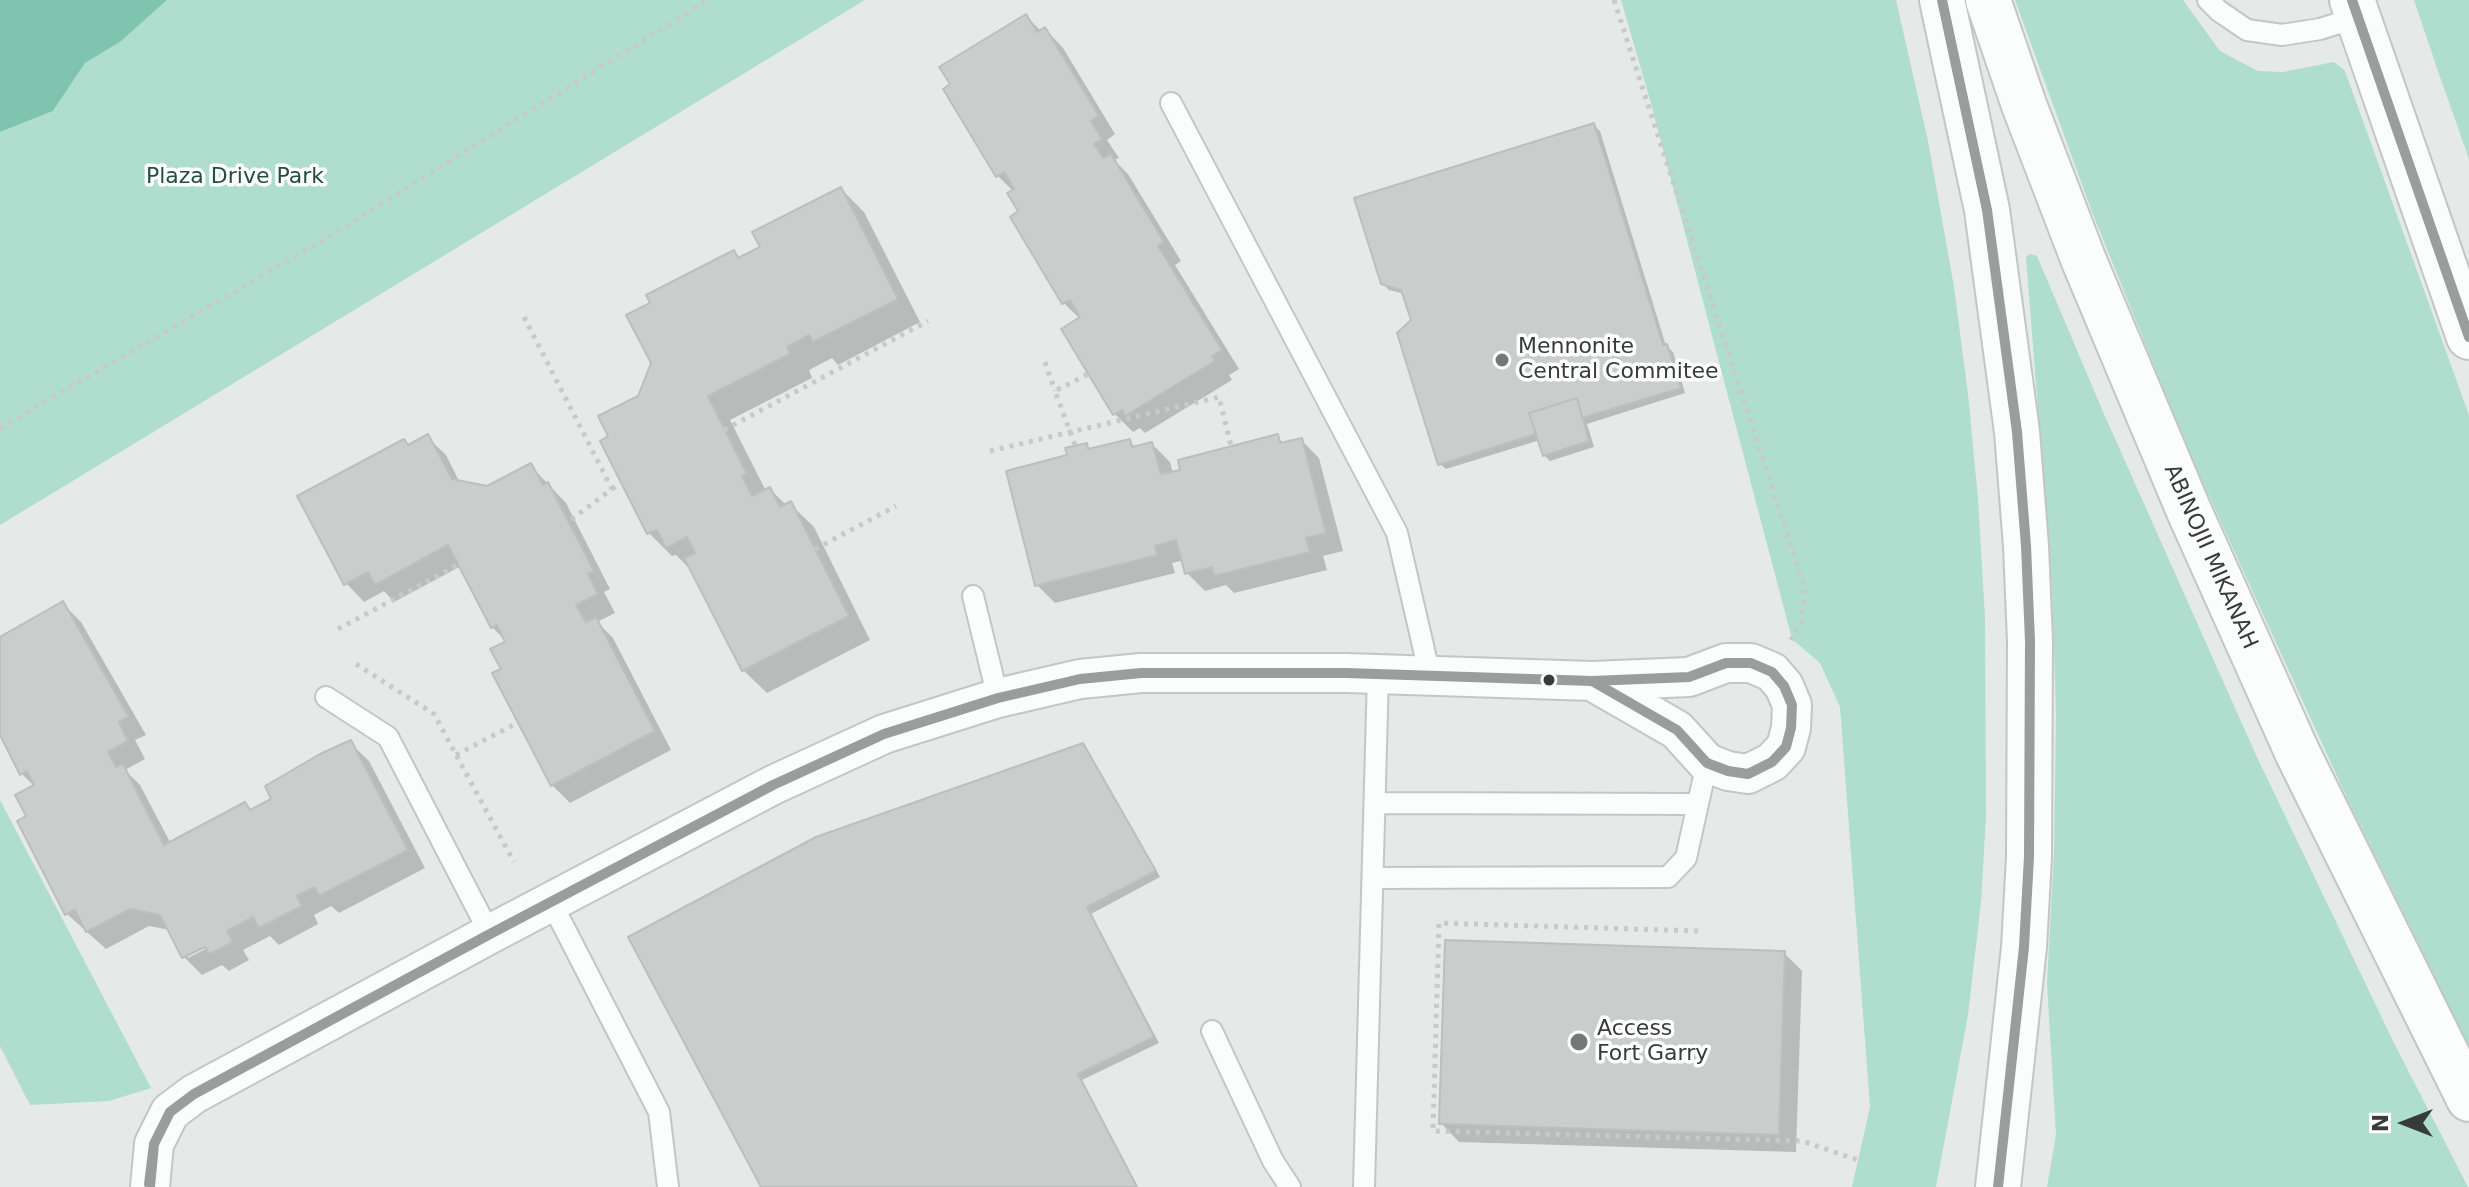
<!DOCTYPE html>
<style>
body{margin:0}
#map{position:relative;width:2469px;height:1187px;overflow:hidden;background:#e5eae8;font-family:"DejaVu Sans",sans-serif}
canvas{display:block}
.north{position:absolute;left:2365px;top:1083px;width:80px;height:80px;-webkit-text-stroke:6px #fff;paint-order:stroke;rotate:270deg;font-size:22px;font-weight:700;line-height:32px;text-align:center;color:#373b39}
.north::after{content:'';display:block;margin:auto;width:28px;height:36px;background:#373b39;clip-path:polygon(50% 0,100% 100%,50% 72%,0 100%)}
</style>
<div id="map">
<canvas width="2469" height="1187"></canvas>
<div class="north">N</div>
</div>
<script>
const c = document.querySelector('canvas').getContext('2d');
c.lineJoin = 'round';
function fillPath(path, color) { c.fillStyle = color; c.fill(path, 'evenodd'); }
const poly = rows => new Path2D(rows.map(r => 'M' + r).join(''));
function trace(path, color, width, dash) { c.strokeStyle = color; c.lineWidth = width; c.lineCap = dash ? 'butt' : 'round'; c.setLineDash(dash || []); c.stroke(path); }
function drawText(font, color, halo, rows, align = 'center') {
  c.font = font + ' "DejaVu Sans",sans-serif'; c.lineWidth = 7; c.setLineDash([]); c.textBaseline = 'middle'; c.strokeStyle = halo; c.fillStyle = color; for (const [text, x, y, turn = 0] of rows) {
    c.save(); c.translate(x, y); c.rotate((+turn || 0) * Math.PI / 180); c.textAlign = isNaN(turn) ? turn : align; if (halo) c.strokeText(text, 0, 0); c.fillText(text, 0, 0); c.restore();
  }
}
const green = poly([
 [167,0,865,0,0,525,0,132,53,111,85,63,120,42],
 [1621,0,1896,0,1928,141,1954,287,1968,394,1978,499,1985,618,1986,816,1981,902,1968,1015,1936,1187,1852,1187,1870,1107,1840,707,1820,663,1792,639,1650,100],
 [2015,0,2183,0,2220,51,2258,71,2283,72,2334,62,2345,71,2469,415,2469,1047,2347,798,2188,450,2092,212],
 [2414,0,2469,0,2469,159,2440,77],
 [2030,254,2037,256,2104,414,2256,755,2393,1041,2468,1187,2047,1187,2056,1135,2047,983,2054,853,2056,713,2052,589,2026,257],
 [0,800,151,1088,109,1101,30,1105,0,1046]
]);
const water = poly([
 [0,0,167,0,120,42,85,63,53,111,0,132]
]);
const shadow = poly([
 [1026,16,1041,31,1045,29,1063,48,1115,134,1107,140,1119,158,1114,160,1128,174,1181,261,1175,265,1239,369,1229,375,1232,380,1145,433,1140,428,1133,432,1115,414,1080,319,1064,303,1013,191,997,175],
 [1594,126,1600,131,1666,346,1673,352,1685,393,1587,424,1594,447,1550,461,1544,455,1540,440,1446,469,1440,464,1413,321,1405,294,1389,290,1382,283],
 [841,189,864,212,920,322,838,365,832,358,809,370,812,378,730,420,766,491,770,489,787,506,790,504,814,527,870,640,767,693,743,670,691,570,676,555,672,556,649,533,610,437,640,397,734,252,741,259,762,248],
 [427,437,446,455,460,483,487,488,531,466,566,503,610,589,604,592,615,613,597,622,613,638,671,750,570,803,552,785,504,670,508,643,492,627,461,566,394,602,384,591,364,602,346,583,409,447],
 [1277,437,1285,444,1301,440,1319,458,1343,551,1323,556,1327,570,1234,593,1226,585,1205,591,1187,573,1184,560,1172,563,1175,573,1055,603,1037,585,1069,456,1086,445,1091,450,1129,441,1136,448,1152,444,1170,462,1173,473],
 [62,603,81,622,146,735,135,740,145,759,125,770,140,785,171,844,245,805,252,812,274,800,350,743,369,761,425,868,339,913,331,906,314,915,318,924,279,945,270,936,243,950,249,960,229,971,222,965,202,975,184,957,170,930,149,926,106,949,67,914,20,822,28,817,35,787,22,774,0,731,0,639],
 [213,940,215,944,188,958,188,953],
 [1082,746,1088,752,1160,877,1091,914,1159,1043,1082,1080,1138,1187,763,1187],
 [1784,953,1802,971,1796,1152,1459,1142,1441,1123]
]);
const building = poly([
 [1026,14,1037,32,1045,27,1099,116,1091,121,1102,139,1094,144,1103,158,1111,154,1164,242,1158,246,1222,350,1212,356,1215,361,1125,416,1122,410,1113,415,1061,329,1080,317,1070,300,1062,304,1010,217,1018,211,1007,193,1014,189,1004,172,996,177,943,89,950,84,939,67,1026,14],
 [1594,123,1663,345,1667,344,1681,388,1582,418,1577,398,1529,413,1536,434,1438,465,1397,333,1411,320,1401,290,1381,284,1354,198,1594,123],
 [841,187,898,299,813,342,809,335,787,347,790,354,708,396,747,474,742,476,752,496,770,487,780,507,791,501,849,616,742,671,684,558,695,553,687,537,666,548,657,530,647,534,600,441,608,436,598,416,638,396,651,363,626,315,650,303,646,295,734,250,738,258,760,247,752,232,841,187],
 [1577,398,1589,441,1543,456,1529,413,1577,398],
 [428,434,452,479,487,486,531,463,543,485,548,482,594,571,588,574,598,594,576,605,586,622,596,617,655,731,551,786,492,673,501,669,490,649,505,642,497,625,491,628,448,545,375,585,368,572,344,585,297,496,404,439,408,445,428,434],
 [1278,434,1280,443,1302,438,1326,533,1306,538,1310,552,1214,576,1212,567,1185,574,1176,540,1155,546,1158,555,1035,586,1006,471,1067,455,1065,448,1087,443,1088,449,1130,439,1132,447,1152,442,1161,474,1180,470,1178,460,1278,434],
 [63,601,129,717,119,722,128,741,108,752,116,767,123,764,164,845,245,802,250,810,271,799,265,786,320,754,351,740,408,850,319,896,314,887,297,896,302,906,259,928,253,917,227,931,233,942,209,954,205,947,182,958,160,915,130,909,86,932,75,910,65,915,17,821,26,816,15,795,34,785,27,771,20,775,0,735,0,637,63,601],
 [1083,743,1156,871,1087,907,1154,1037,1078,1074,1137,1187,761,1187,628,937,816,837,1083,743],
 [1445,940,1785,951,1779,1135,1439,1124,1445,940]
]);
const path = poly([
 [1614,0,1805,589,1801,622,1791,640],
 [524,317,612,489,568,522],
 [1045,362,1055,391],
 [0,428,332,235,708,0],
 [724,430,928,321],
 [1075,445,1055,391,1088,374],
 [990,451,1219,397,1231,446],
 [612,489,621,482],
 [815,549,896,506],
 [338,629,458,565],
 [356,664,434,714,514,862],
 [456,755,517,723],
 [1698,931,1439,923,1433,1131,1802,1141,1858,1160]
]);
const lane = poly([
 [2208,0,2219,11,2247,30,2282,35,2320,29,2358,17],
 [1171,103,1397,533,1430,676],
 [973,596,998,698],
 [326,697,388,737,490,934],
 [1375,803,1697,804],
 [1373,878,1668,877,1686,858,1707,763],
 [551,902,659,1112,668,1187],
 [1212,1031,1273,1161,1290,1187],
 [1364,1187,1378,674]
]);
const street = poly([
 [150,1187,154,1144,170,1112,194,1094,490,934,773,785,884,734,998,698,1080,679,1141,673,1346,673,1592,681,1689,677,1726,663,1751,663,1772,672,1784,686,1792,705,1791,728,1786,747,1772,762,1748,774,1728,771,1707,763,1677,730,1592,681]
]);
const primary = poly([
 [1942,0,1987,210,2017,432,2026,546,2030,641,2029,857,2024,947,1998,1187],
 [1988,0,2024,105,2084,261,2189,511,2298,754,2469,1099],
 [2352,0,2469,337]
]);
const bus1 = poly([
 [1942,0,1987,210,2017,432,2026,546,2030,641,2029,857,2024,947,1998,1187],
 [2352,0,2469,337],
 [1726,663,1751,663,1772,672,1784,686,1792,705,1791,728,1786,747,1772,762,1748,774,1728,771,1707,763,1677,730,1592,681,1689,677,1726,663],
 [1346,673,1592,681],
 [1346,673,1592,681],
 [773,785,884,734,998,698,1080,679,1141,673,1346,673],
 [490,934,773,785],
 [490,934,773,785],
 [154,1144,150,1187,149,1184,154,1144],
 [154,1144,170,1112,194,1094,490,934]
]);
const markers = [
 [1502,360,8,"#747876"],
 [1549,680,7,"#373b39"],
 [1579,1042,10,"#747876"]
];
const parkNames = [
 ["Plaza Drive Park",235,177]
];
const poiNames = [
 ["Mennonite",1518,347],
 ["Central Commitee",1518,372],
 ["Access",1597,1029],
 ["Fort Garry",1597,1054]
];
const streetNames = [
 ["ABINOJII MIKANAH",2210,557,66]
];
fillPath(green, '#afddce');
fillPath(water, '#7ec4af');
fillPath(shadow, '#0003');
fillPath(building, '#c9cdcb');
trace(building, '#bbc0be', 2);
trace(lane, '#c2c7c5', 24);
trace(street, '#c2c7c5', 42);
trace(primary, '#c2c7c5', 48);
trace(path, '#c8cac9', 5, [4, 6]);
trace(lane, '#fbfcfc', 20);
trace(street, '#fbfcfc', 38);
trace(primary, '#fbfcfc', 44);
trace(bus1, '#9b9d9c', 10);
for (const [x, y, r, color] of markers) { const dot = new Path2D(); dot.arc(x, y, r, 0, 2 * Math.PI); c.fillStyle = color; c.fill(dot); trace(dot, '#fff', 3); }
drawText('22px', '#244e42', '#fff', parkNames);
drawText('22px', '#373b39', '#fff', poiNames, 'left');
drawText('22px', '#373b39', '#fff', streetNames);
</script>
